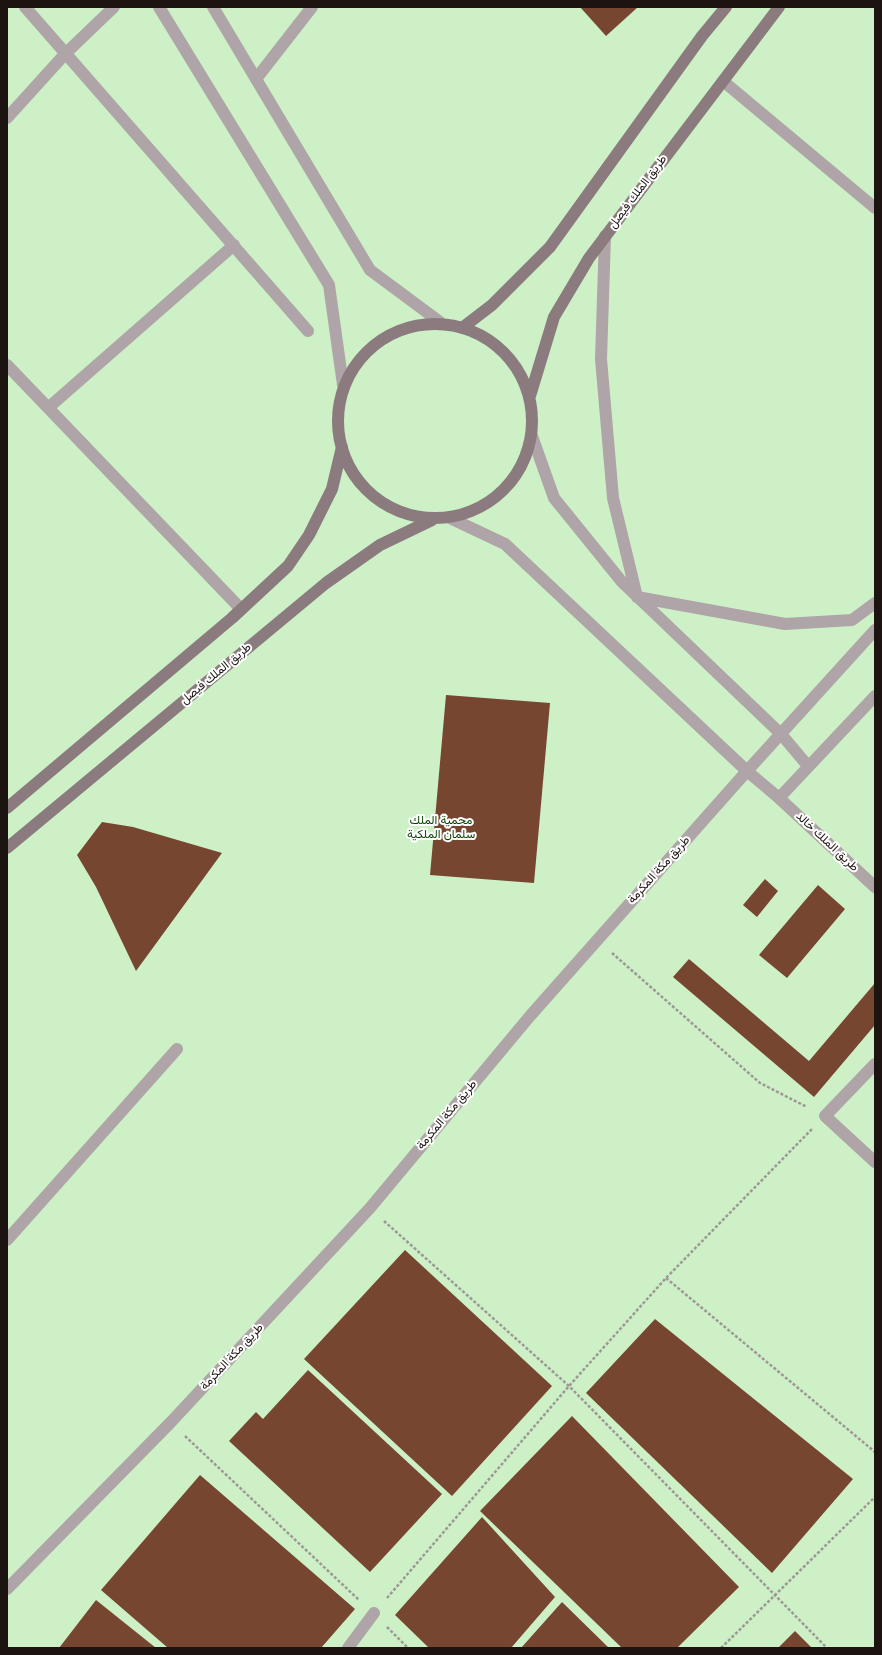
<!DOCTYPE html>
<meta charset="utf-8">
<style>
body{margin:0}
#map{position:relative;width:882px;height:1655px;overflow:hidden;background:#fef9f7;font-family:"Varela Round",sans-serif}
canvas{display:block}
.frame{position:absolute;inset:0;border:8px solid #1c1411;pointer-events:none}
</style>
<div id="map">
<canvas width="882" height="1655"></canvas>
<div class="frame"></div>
</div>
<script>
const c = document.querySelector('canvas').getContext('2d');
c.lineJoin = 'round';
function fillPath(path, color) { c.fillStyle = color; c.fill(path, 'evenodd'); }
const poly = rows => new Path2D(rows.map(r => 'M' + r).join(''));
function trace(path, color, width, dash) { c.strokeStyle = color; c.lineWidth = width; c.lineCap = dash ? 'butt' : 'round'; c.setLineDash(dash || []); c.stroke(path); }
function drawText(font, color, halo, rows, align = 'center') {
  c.font = font + ' "Varela Round",Vazirmatn,sans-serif'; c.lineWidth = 4; c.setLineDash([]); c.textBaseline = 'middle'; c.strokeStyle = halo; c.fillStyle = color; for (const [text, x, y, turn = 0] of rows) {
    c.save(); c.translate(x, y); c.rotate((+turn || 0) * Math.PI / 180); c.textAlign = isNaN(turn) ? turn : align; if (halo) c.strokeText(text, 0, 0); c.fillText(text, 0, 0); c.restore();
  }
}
const green = poly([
 [7,7,875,7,875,1648,7,1648]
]);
const building = poly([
 [580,7,638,7,606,36],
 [446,695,550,703,534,883,430,875],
 [102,822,133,827,222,853,136,971,96,887,77,855],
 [765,879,778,891,757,917,743,905],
 [818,885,845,909,787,978,759,955],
 [689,959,809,1061,875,983,875,1025,814,1097,673,977],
 [405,1250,552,1386,452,1496,304,1359],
 [655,1319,853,1479,772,1573,586,1393],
 [308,1370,442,1494,370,1572,229,1441,256,1412,263,1419],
 [572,1416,739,1587,677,1648,622,1648,480,1511],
 [200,1475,355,1609,321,1648,168,1648,101,1590],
 [482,1517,555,1597,511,1648,429,1648,395,1615],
 [96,1600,156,1648,59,1648],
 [562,1602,609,1648,521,1648],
 [795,1631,812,1648,778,1648]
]);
const path = poly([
 [612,953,760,1083,807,1107],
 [384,1221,569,1386,827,1648],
 [666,1278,875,1452],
 [185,1436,359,1600],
 [387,1598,569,1386,666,1278,812,1129],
 [387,1627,408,1648],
 [721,1648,875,1497]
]);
const service = poly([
 [875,1064,825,1116,875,1162],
 [348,1648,374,1613]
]);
const minor = poly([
 [25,7,308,331],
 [256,79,312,7],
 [723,81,875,208],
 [7,118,65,54,114,7],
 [605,236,601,359,613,498,637,597,785,624,852,620,875,603],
 [7,365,241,609],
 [48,408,234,245],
 [532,436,554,498,622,582,781,734,808,766],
 [450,518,505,544,747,771,779,798],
 [7,1240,177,1049]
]);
const tertiary = poly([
 [159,7,329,285,343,385],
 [213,7,370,270,440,322],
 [875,696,779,798,875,887],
 [7,1589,171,1422,370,1208,530,1016,747,771,875,630]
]);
const secondary = poly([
 '338 421a97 97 0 1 1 194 0a97 97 0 1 1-194 0Z',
 [462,328,492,305,550,247,702,36,726,7],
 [530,396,554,317,589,258,779,7],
 [7,808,232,618,288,566,309,535,332,489,342,447],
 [7,848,326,583,380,545,432,520]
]);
const streetNames = [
 ["طريق الملك فيصل",638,192,-53],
 ["طريق الملك فيصل",216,674,-40],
 ["طريق الملك خالد",827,842,43],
 ["طريق مكة المكرمة",659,870,-48],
 ["طريق مكة المكرمة",447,1115,-50],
 ["طريق مكة المكرمة",232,1357,-47]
];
const parkNames = [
 ["محمية الملك",441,821],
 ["سلمان الملكية",441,835]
];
fillPath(green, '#cdf0c7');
fillPath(building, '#774630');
trace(path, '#9e9895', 2.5, [3, 2]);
trace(service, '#afa4a7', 12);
trace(minor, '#afa4a7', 12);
trace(tertiary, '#afa4a7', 12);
trace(secondary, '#8b7b7f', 12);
drawText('12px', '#1c1411', '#fff', streetNames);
drawText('12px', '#083f00', '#fff', parkNames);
</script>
